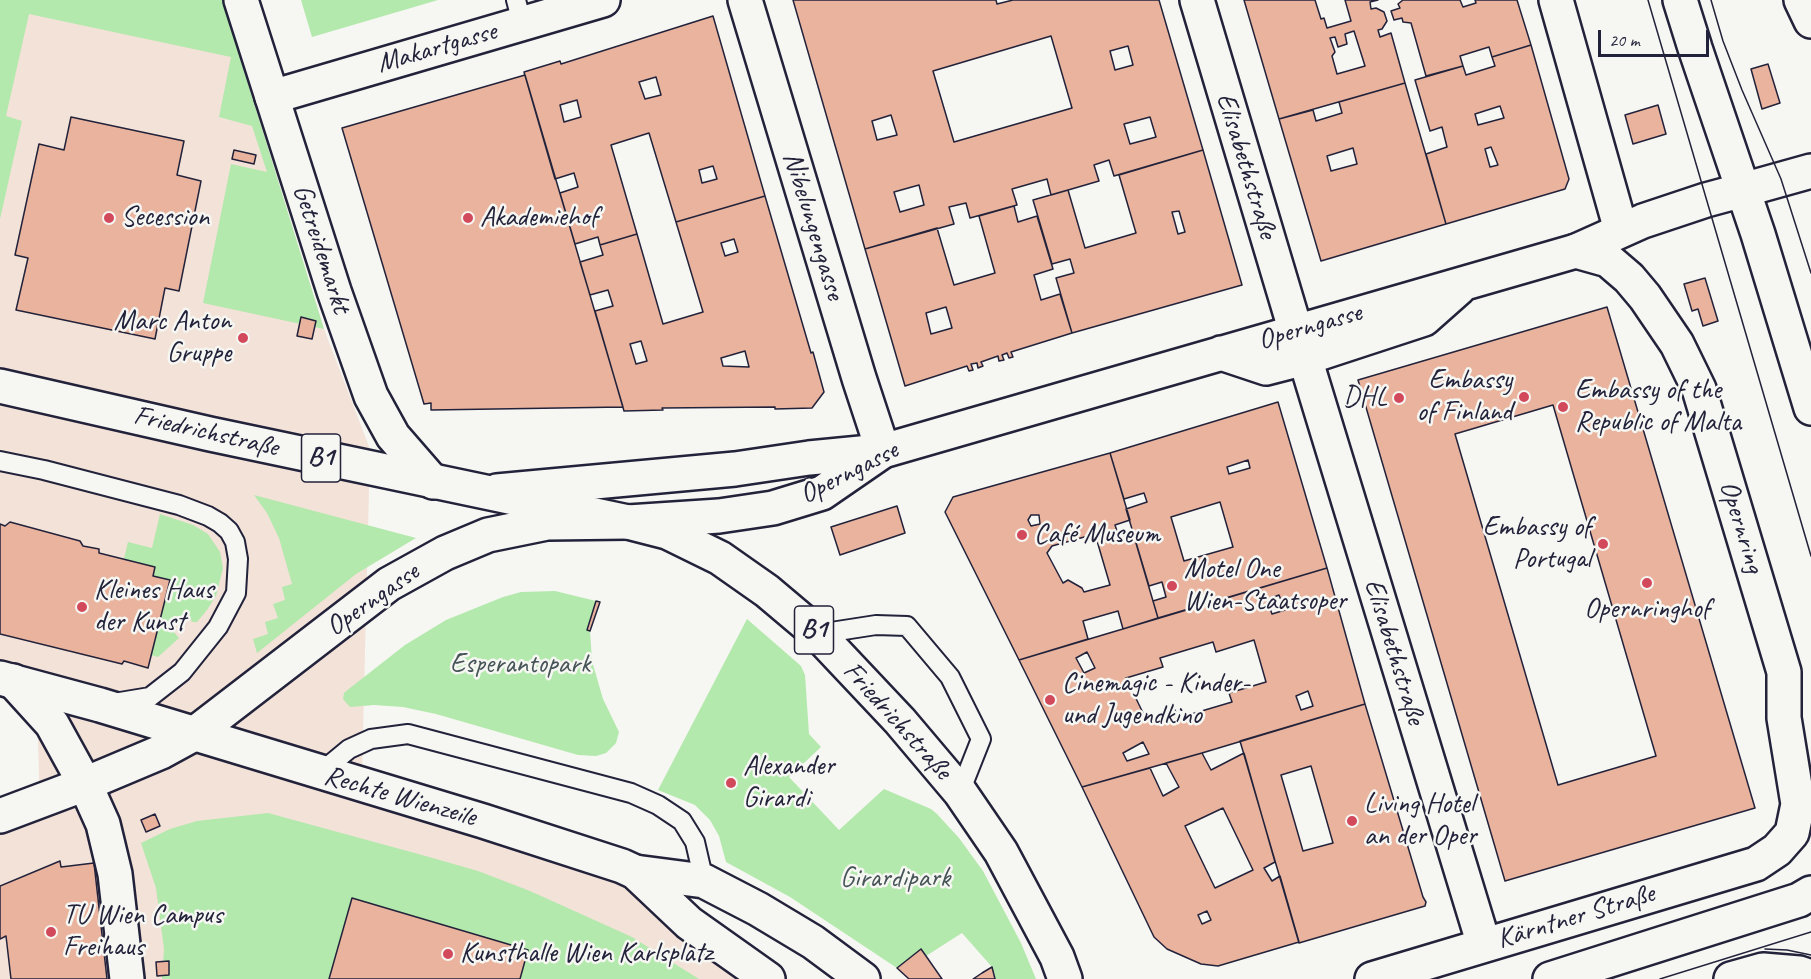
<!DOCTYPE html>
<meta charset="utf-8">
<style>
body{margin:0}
#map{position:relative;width:1811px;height:979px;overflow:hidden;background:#f6f6f2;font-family:Caveat,sans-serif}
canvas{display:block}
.scale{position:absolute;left:1598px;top:30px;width:111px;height:27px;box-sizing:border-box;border:3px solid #22223b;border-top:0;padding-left:8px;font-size:18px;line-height:21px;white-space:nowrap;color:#22223b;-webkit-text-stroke:4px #f6f6f2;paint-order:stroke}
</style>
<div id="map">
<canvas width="1811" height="979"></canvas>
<div class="scale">20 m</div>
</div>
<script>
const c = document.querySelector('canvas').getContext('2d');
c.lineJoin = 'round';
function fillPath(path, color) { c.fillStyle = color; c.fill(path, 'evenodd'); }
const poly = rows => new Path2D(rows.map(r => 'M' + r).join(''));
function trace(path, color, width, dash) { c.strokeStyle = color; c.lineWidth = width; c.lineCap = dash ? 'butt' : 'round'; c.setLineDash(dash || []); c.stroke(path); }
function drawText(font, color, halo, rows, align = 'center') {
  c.font = font + ' Caveat,sans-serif'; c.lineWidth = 5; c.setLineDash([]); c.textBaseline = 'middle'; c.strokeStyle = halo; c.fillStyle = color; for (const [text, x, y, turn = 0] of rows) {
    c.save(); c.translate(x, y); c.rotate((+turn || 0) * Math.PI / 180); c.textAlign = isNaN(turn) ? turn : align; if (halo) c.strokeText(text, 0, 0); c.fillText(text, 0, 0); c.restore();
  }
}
const built = poly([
 [0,0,222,0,324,329,370,449,362,772,646,893,748,979,0,979,0,823,40,807,37,709,0,680]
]);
const green = poly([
 [0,0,222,0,324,329,203,303,231,164,267,172,252,126,219,117,231,57,29,14,6,116,22,121,0,219],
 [301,0,438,0,312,37],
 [254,495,416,538,356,574,257,653,253,639,268,634,265,622,278,618,273,604,285,600,282,587,292,584,279,538,267,513],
 [160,514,193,525,208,534,220,552,223,568,216,596,207,610,197,622,193,622,185,615,171,629,179,638,158,657,151,655,170,580,153,576,124,559,128,542,152,548],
 [555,591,596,601,587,629,590,631,592,661,603,699,619,732,616,743,606,753,596,756,578,755,436,714,403,707,374,705,350,707,343,699,344,693,350,688,405,645,446,620,503,597,521,592],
 [747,619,801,666,805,675,809,734,821,747,789,777,839,830,884,789,931,809,937,814,959,838,983,871,1021,943,1036,979,995,979,992,967,962,933,926,956,921,949,897,968,790,897,726,862,719,836,710,820,695,805,658,790],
 [268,813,422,855,478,871,530,891,632,937,699,979,162,979,164,949,156,888,141,843,170,829,197,821]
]);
const building = poly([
 [793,0,996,0,997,4,1013,0,1159,0,1203,150,1114,176,1109,160,1094,165,1099,181,1051,195,1047,179,1012,189,1017,205,970,218,966,203,949,207,954,224,865,249,793,0],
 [1051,36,1072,108,954,142,933,71,1051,36],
 [1128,46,1133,65,1115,70,1110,51,1128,46],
 [891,115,897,135,877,140,872,121,891,115],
 [1150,117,1156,137,1130,144,1124,124,1150,117],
 [919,185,924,205,900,212,894,192,919,185],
 [1244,0,1315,0,1321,19,1324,18,1327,28,1351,21,1345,0,1378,0,1370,2,1371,9,1376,8,1384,12,1387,21,1382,29,1378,30,1380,37,1391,33,1405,83,1279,119,1244,0],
 [1354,31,1365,66,1337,74,1332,56,1335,52,1330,38,1335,37,1338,47,1347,44,1345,34,1354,31],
 [1403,0,1460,0,1463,7,1476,3,1475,0,1517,0,1531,45,1492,57,1489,47,1460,56,1463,66,1426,76,1411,23,1403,22,1402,18,1394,20,1391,11,1400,8,1398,4,1403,0],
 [713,16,765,196,676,222,649,133,611,145,637,234,600,245,598,237,575,244,560,193,578,187,574,173,555,179,524,72,560,61,561,64,713,16],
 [656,77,661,95,645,99,639,82,656,77],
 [577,100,581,117,564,122,560,105,577,100],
 [713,166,717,179,702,183,699,170,713,166],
 [1531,45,1569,179,1565,189,1446,224,1426,154,1447,147,1442,127,1430,131,1415,80,1463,66,1466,75,1495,66,1492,57,1531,45],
 [1500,106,1504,118,1478,125,1475,114,1500,106],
 [1491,147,1498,165,1490,167,1485,149,1491,147],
 [1768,64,1780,103,1762,109,1751,69,1768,64],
 [525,75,623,407,431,410,431,403,424,404,342,128,525,75],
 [1405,83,1446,224,1321,261,1279,119,1313,110,1316,121,1342,113,1339,102,1405,83],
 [1353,148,1357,164,1331,171,1327,156,1353,148],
 [1658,105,1666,134,1633,144,1625,115,1658,105],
 [71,117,184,141,177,175,201,181,179,291,165,288,155,339,16,310,28,258,15,255,39,144,64,150,71,117],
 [234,150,256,155,254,164,232,159,234,150],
 [1203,150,1242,285,1072,333,1056,278,1074,273,1070,259,1052,264,1033,200,1068,190,1085,248,1136,233,1119,175,1203,150],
 [1179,211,1185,232,1178,234,1172,212,1179,211],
 [765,196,811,353,813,352,824,392,812,408,775,409,775,407,662,408,663,410,624,411,595,311,613,306,608,290,590,295,580,262,603,255,600,245,637,234,663,324,703,312,676,222,765,196],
 [734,239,738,252,725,256,721,243,734,239],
 [641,341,647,361,636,364,630,344,641,341],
 [745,351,749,367,723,366,721,358,745,351],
 [1014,206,1018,222,1037,216,1053,269,1034,275,1041,300,1060,294,1072,333,1011,352,1013,357,1009,358,1007,353,1002,355,1004,360,999,361,998,356,981,362,983,366,978,368,977,363,971,364,973,370,969,371,967,366,905,386,865,249,937,228,954,285,995,273,979,216,1014,206],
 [946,307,952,328,931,334,926,313,946,307],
 [1705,278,1718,321,1703,326,1698,309,1692,311,1684,284,1705,278],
 [1607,307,1755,808,1505,881,1358,380,1607,307],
 [1553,405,1656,756,1558,785,1455,434,1553,405],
 [301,317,316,321,312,339,297,336,301,317],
 [1278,402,1327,568,1158,618,1153,601,1166,597,1162,582,1149,586,1126,509,1147,502,1144,493,1124,499,1110,453,1278,402],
 [1248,460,1250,468,1229,474,1227,467,1248,460],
 [1220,502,1233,547,1184,561,1171,517,1220,502],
 [1110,453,1130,520,1115,525,1119,537,1133,533,1158,618,1123,629,1118,611,1083,621,1088,639,1019,660,945,512,953,497,1110,453],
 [1031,515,1039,515,1040,524,1031,526,1028,520,1031,515],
 [1095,534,1110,585,1084,592,1082,588,1068,580,1063,583,1047,553,1052,546,1095,534],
 [897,506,905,533,840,555,831,527,897,506],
 [10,522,80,541,83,546,99,549,99,553,155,567,153,576,170,580,148,668,124,661,122,664,0,634,0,524,5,526,10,522],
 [1327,568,1365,704,1202,753,1082,787,1019,660,1327,568],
 [1279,595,1285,610,1272,614,1267,600,1279,595],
 [1254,640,1266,682,1229,693,1232,702,1178,718,1175,710,1146,719,1126,678,1163,667,1160,658,1213,642,1216,652,1254,640],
 [1087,652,1095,668,1084,673,1076,658,1087,652],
 [1308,691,1313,706,1301,710,1296,696,1308,691],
 [1143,742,1149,754,1127,761,1123,753,1143,742],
 [596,601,600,602,590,631,587,630,596,601],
 [1365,704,1423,897,1426,902,1425,906,1299,943,1240,741,1365,704],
 [1311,766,1333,843,1303,851,1281,775,1311,766],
 [1202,753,1211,770,1244,753,1275,862,1264,868,1272,881,1280,876,1299,942,1218,966,1201,964,1167,949,1154,937,1082,787,1150,768,1163,796,1179,787,1166,763,1202,753],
 [1223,808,1253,870,1215,888,1185,826,1223,808],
 [1207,911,1211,920,1202,924,1198,915,1207,911],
 [155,814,160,826,146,832,141,820,155,814],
 [60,861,61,867,94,863,107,979,11,979,6,936,0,939,0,886,60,861],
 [352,898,528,950,520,979,329,979,352,898],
 [921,949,926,956,942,979,909,979,897,968,921,949],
 [169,961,169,975,157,976,156,962,169,961],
 [992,967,995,979,973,979,982,973,992,967]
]);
const service = poly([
 [516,0,522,23],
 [0,461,44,470,179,505,208,516,220,523,229,531,235,542,238,559,236,593,218,627,182,672,150,697,114,703],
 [818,634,876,625,907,626,950,677,981,739,960,792],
 [320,773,349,749,371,739,408,734,631,793,658,805,682,821,695,842,704,881]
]);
const minor = poly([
 [745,0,859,378,883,451],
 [1197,0,1296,332],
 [1556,0,1621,230],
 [1801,0,1811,21],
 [272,97,603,0],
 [1743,190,1811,171],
 [1305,358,1484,945],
 [85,784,103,824,115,874,127,979],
 [1372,979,1756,864,1777,850,1792,833,1798,804,1784,718,1784,672,1699,389,1677,344,1645,297,1629,278,1608,260,1576,251],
 [1731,979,1763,970,1799,973,1811,977]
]);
const secondary = poly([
 [241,0,334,291,371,396,393,436,433,482],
 [1680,0,1695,48,1758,234,1811,408],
 [1221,353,1266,368,1305,358,1424,319,1459,288],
 [497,491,735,469,809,458,881,451],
 [13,681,52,724,85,784],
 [0,816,85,784,161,752,194,734,389,584,445,553,488,535,547,523,628,522,719,516,773,508,822,493,883,451,1576,251,1643,221,1706,200,1743,190],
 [635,872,704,881,758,909,813,942,863,979],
 [1550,979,1799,900,1811,893]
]);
const primary = poly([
 [0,386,210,434,628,522,667,532,720,558,767,591,818,634,900,721,960,792,1001,852,1057,957,1065,979],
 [0,678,100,705,483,821,622,866,635,872,689,923,768,979]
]);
const tram = poly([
 [1648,0,1811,556],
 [1711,0,1723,41,1742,90,1781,179,1811,273],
 [1765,949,1787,950,1811,955],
 [1660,979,1811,932]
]);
const markers = [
 [109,218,6,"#d1495b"],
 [468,218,6,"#d1495b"],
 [243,338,6,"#d1495b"],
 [1524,397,6,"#d1495b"],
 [1399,398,6,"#d1495b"],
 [1563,407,6,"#d1495b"],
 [1022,535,6,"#d1495b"],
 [1603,544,6,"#d1495b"],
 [1647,583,6,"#d1495b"],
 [1172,586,6,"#d1495b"],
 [82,607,6,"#d1495b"],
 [1050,700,6,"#d1495b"],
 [731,783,6,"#d1495b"],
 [1352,821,6,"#d1495b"],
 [51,932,6,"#d1495b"],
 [448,954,6,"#d1495b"]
];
const shields = [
 [321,458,39],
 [814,630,39]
];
const shieldNames = [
 ["B1",321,458],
 ["B1",814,630]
];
const streetNames = [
 ["Makartgasse",437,48,-16],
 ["Elisabethstraße",1246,166,73],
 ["Nibelungengasse",813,226,73],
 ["Getreidemarkt",321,249,72],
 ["Operngasse",1310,327,-16],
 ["Friedrichstraße",206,432,13],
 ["Operngasse",849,473,-27],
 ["Opernring",1741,527,73],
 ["Operngasse",373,600,-35],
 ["Elisabethstraße",1394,652,73],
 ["Friedrichstraße",897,721,48],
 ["Rechte Wienzeile",400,797,16],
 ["Kärntner Straße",1576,917,-17]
];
const poiNames = [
 ["Secession",121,218],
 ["Akademiehof",480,218],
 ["Marc Anton",231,322,"right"],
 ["Gruppe",231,354,"right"],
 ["Embassy",1512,381,"right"],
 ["of Finland",1512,413,"right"],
 ["Embassy of the",1575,391],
 ["Republic of Malta",1575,423],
 ["DHL",1387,398,"right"],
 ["Embassy of",1591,528,"right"],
 ["Portugal",1591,560,"right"],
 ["Café Museum",1034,535],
 ["Motel One",1184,570],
 ["Wien-Staatsoper",1184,602],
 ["Kleines Haus",94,591],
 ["der Kunst",94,623],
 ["Opernringhof",1647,610,"center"],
 ["Cinemagic - Kinder-",1062,684],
 ["und Jugendkino",1062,716],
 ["Alexander",743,767],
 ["Girardi",743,799],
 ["Living Hotel",1364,805],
 ["an der Oper",1364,837],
 ["TU Wien Campus",63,916],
 ["Freihaus",63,948],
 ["Kunsthalle Wien Karlsplatz",460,954]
];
const parkNames = [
 ["Esperantopark",520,665],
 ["Girardipark",895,879]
];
fillPath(built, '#f2e2d8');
fillPath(green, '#b3e9ac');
fillPath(building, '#e9b39d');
trace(building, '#22223b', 1.5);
trace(service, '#22223b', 22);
trace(minor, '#22223b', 38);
trace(secondary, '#22223b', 38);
trace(primary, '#22223b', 38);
trace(service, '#f6f6f2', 18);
trace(minor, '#f6f6f2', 33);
trace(secondary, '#f6f6f2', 33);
trace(primary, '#f6f6f2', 33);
trace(tram, '#22223b', 1.5);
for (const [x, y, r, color] of markers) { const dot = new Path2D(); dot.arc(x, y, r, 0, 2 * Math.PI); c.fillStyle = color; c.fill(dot); trace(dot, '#f6f6f2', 2); }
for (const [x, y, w] of shields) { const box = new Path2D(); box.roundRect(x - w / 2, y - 24, w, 48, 4.5); c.fillStyle = '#f6f6f2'; c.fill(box); trace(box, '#22223b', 1.5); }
drawText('bold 27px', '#22223b', null, shieldNames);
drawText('28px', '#22223b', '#f6f6f2', streetNames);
drawText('28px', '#22223b', '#f6f6f2', poiNames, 'left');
drawText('28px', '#465457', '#f6f6f2', parkNames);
</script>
